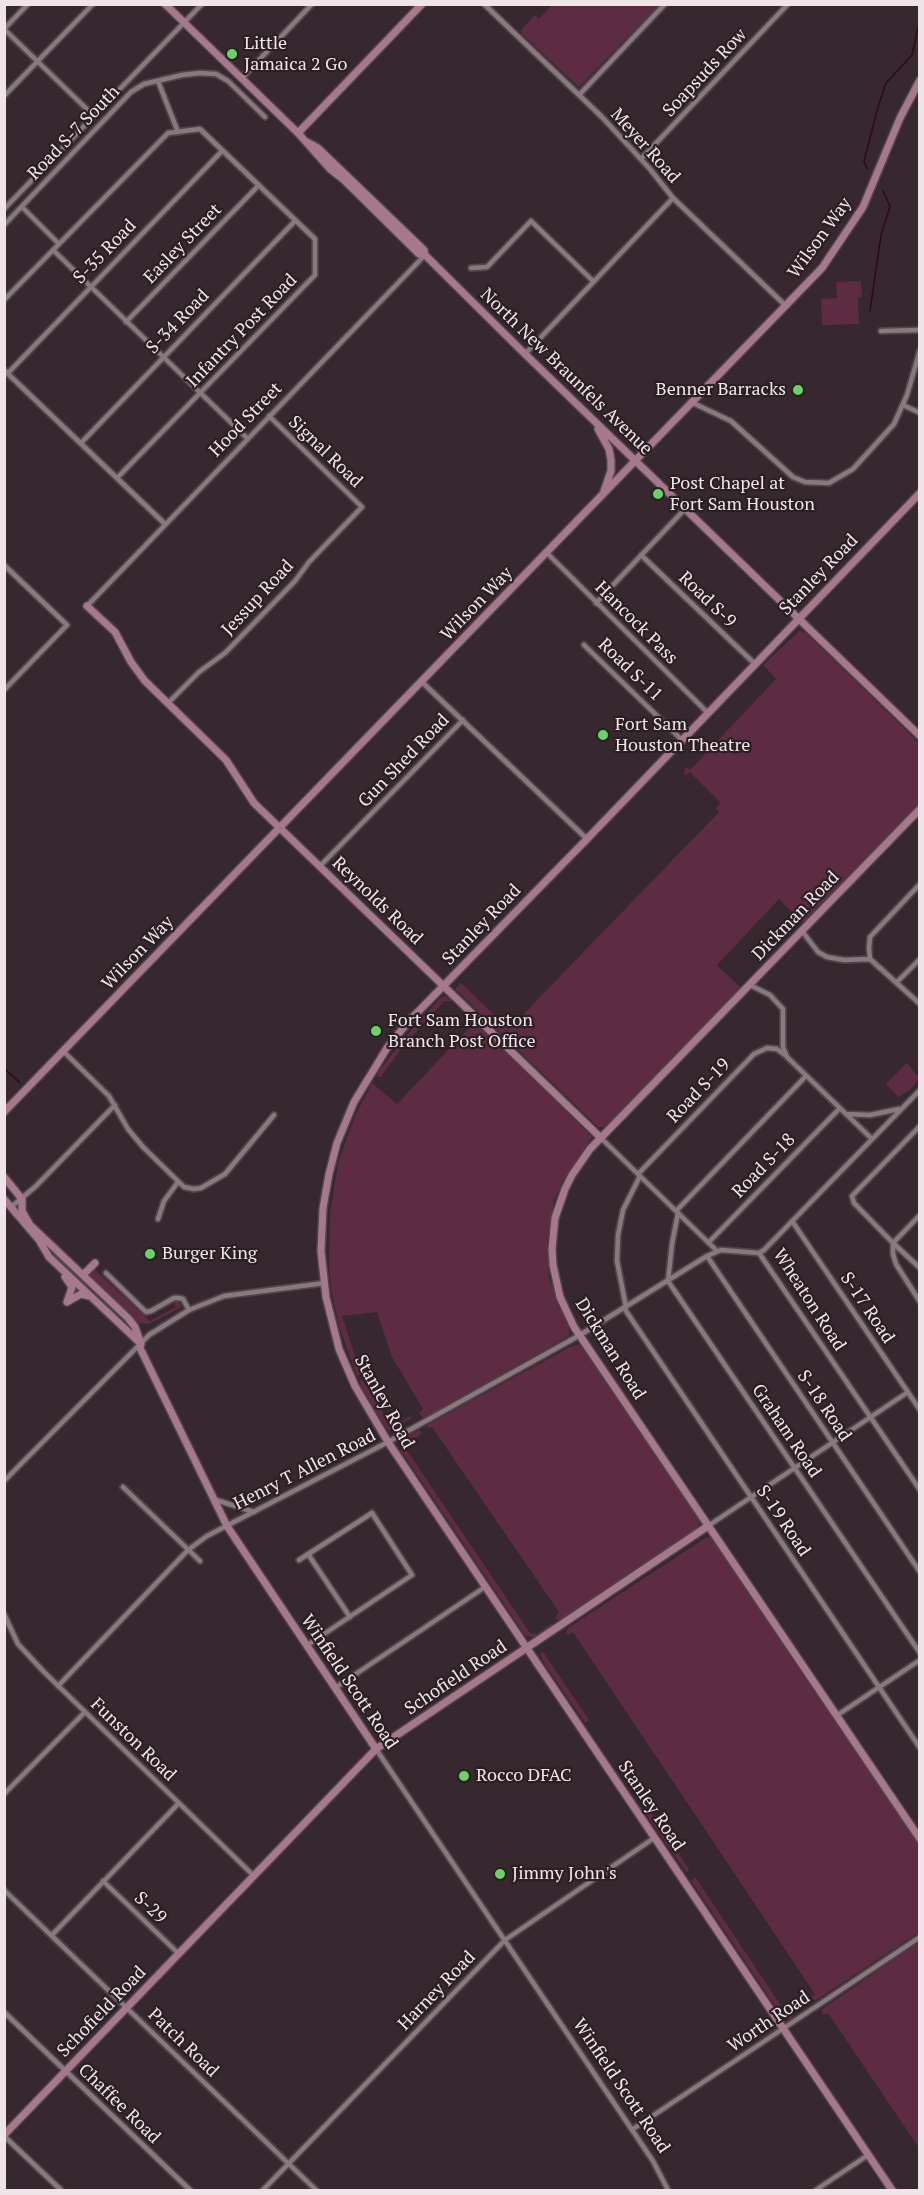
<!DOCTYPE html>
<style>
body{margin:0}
#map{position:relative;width:924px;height:2195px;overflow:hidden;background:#36282e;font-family:"PT Serif",serif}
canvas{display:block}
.frame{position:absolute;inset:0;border:6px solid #efe5e9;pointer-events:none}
</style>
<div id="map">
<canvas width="924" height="2195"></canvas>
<div class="frame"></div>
</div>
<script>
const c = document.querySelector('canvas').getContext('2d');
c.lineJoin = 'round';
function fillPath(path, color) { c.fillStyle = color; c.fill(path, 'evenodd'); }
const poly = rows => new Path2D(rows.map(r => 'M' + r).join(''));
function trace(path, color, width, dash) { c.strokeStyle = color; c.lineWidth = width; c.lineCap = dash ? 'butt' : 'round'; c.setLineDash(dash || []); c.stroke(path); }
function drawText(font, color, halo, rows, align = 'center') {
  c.font = font + ' "PT Serif",serif'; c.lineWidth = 4.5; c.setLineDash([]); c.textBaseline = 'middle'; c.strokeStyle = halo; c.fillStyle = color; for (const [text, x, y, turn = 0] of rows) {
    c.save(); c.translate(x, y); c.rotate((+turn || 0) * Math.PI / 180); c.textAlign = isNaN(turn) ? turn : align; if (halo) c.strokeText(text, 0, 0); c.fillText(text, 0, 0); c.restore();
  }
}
const green = poly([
 [553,4,659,4,659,5,579,87,522,34,521,30,535,15,539,19],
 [861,281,862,297,858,298,859,324,822,325,821,299,837,298,836,282],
 [799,631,805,632,919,743,919,804,804,924,779,899,717,965,742,989,606,1127,598,1127,455,989,461,983,509,1029,719,812,716,808,721,803,690,772,686,775,684,774,685,769,686,767,690,770,776,679,763,665],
 [445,996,452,1001,444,1001,404,1045,381,1077,378,1077,378,1072,407,1035,440,998],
 [469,1019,475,1022,592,1137,563,1181,554,1200,547,1241,549,1278,569,1329,569,1336,424,1418,419,1413,423,1409,392,1357,377,1312,342,1316,361,1374,358,1376,356,1373,339,1326,331,1289,329,1266,330,1213,338,1164,344,1146,355,1116,372,1083,397,1104,473,1024,469,1023],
 [907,1063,919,1078,911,1089,899,1097,886,1084],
 [94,1269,150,1321,176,1307,174,1303,176,1300,182,1307,149,1324,135,1323,88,1277,89,1274],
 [581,1344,701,1522,696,1530,559,1621,555,1617,559,1612,432,1427,428,1428,427,1425,570,1347],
 [362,1379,391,1426,411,1416,412,1418,389,1431,387,1429,361,1387,360,1380],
 [419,1430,422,1433,404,1446,530,1633,537,1634,551,1624,553,1625,534,1638,525,1635,401,1451,399,1444,402,1440],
 [707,1537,712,1538,717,1544,919,1844,919,1932,815,2001,811,1997,815,1994,573,1632,567,1635,566,1633,568,1628],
 [543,1652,589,1720,585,1723,544,1663,540,1654],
 [647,1807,689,1869,688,1872,686,1872,644,1811],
 [695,1877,786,2013,791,2010,793,2016,790,2019,783,2018,700,1894,691,1881],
 [919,1942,919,2148,828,2013,823,2015,821,2010]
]);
const stream = poly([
 [867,169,864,161,878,107,886,83,912,55,920,18],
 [870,311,881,235,890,206,883,191],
 [4,1068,20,1083]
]);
const street = poly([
 [28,4,4,29,94,116],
 [484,4,602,117,650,169,673,198,786,306],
 [242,78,312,4],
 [158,81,178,132],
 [579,95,665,4],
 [4,96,93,4],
 [641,159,788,4],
 [22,207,59,244],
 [4,209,202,4],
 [4,225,131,92,144,84,182,75,200,73,216,74,228,81,265,117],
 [53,250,247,438],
 [471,268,487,267,531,221,593,281],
 [4,300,168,133,200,129,315,239,315,275,117,478],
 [126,322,259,185],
 [881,331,920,330],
 [525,354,673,198],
 [4,370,165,524],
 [8,373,222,151],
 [693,403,731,421,793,477,805,482,829,483,853,469,894,424,907,395,920,350],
 [903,405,920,413],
 [81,443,295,221],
 [546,552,708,713],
 [641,555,755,664],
 [4,565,67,625,4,690],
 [596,603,685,509],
 [87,606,425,255],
 [584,645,682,740],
 [422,682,587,839],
 [168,703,199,672,225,653,295,581,309,562,362,507,269,416],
 [320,866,463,720],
 [802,931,818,952,827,957,844,960,870,959,920,1004],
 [870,959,869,948,870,937,920,884],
 [897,982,920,959],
 [750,985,770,995,783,1009,783,1047,787,1057,872,1139],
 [64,1052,109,1096,128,1129,143,1147,184,1187,194,1189,201,1188,225,1174,274,1115],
 [846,1114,870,1115,899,1109],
 [920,1126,852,1196,854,1203,893,1243,893,1254,896,1264,920,1302],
 [601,1138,717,1251],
 [638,1174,754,1054,767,1048,777,1049,785,1055],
 [11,1207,35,1187,115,1105],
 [676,1211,806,1076],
 [678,1213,672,1244,668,1281,920,1653],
 [920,1215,893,1243,920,1268],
 [158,1219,164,1201,178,1182],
 [792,1221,920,1410],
 [709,1242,840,1108],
 [759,1253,920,1490],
 [759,1253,764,1250,920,1090],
 [707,1256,920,1572],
 [106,1273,146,1312,151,1311,174,1298,179,1298,183,1299,189,1310],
 [626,1307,617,1261,618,1235,623,1210,640,1176],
 [624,1308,920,1748],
 [4,1481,149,1335,189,1310,224,1296,325,1283],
 [123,1487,200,1561],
 [213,1499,254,1512],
 [708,1526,908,1392],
 [308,1554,350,1617],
 [299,1560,372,1513,412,1575,306,1646],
 [4,1614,18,1644,44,1672,254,1876],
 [58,1686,188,1550,207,1536,388,1442,580,1335,707,1256,721,1250,759,1253],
 [335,1688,485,1587],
 [836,1716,920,1660],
 [376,1749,653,2161,668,2190],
 [4,1794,85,1712],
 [103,1881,179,1954],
 [4,1890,316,2190],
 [52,1935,179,1803],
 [4,2012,190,2190],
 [633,2129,920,1937],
 [4,2136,61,2190],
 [263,2190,505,1940,654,1838],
 [816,2190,868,2155]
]);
const secondary = poly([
 [165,4,298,133,330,169,344,180,419,254,425,255],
 [298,133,422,4],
 [307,142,318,148,424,250,425,255,525,354,920,736],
 [598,429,609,449,611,460,611,471,604,491],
 [87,606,115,632,131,662,145,681,226,760,254,803,601,1138],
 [920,809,590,1149,572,1175,565,1189,555,1218,552,1249,553,1265,560,1297,574,1327,920,1839],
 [4,1112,822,268,863,207,900,118,920,80],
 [4,1177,22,1199,22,1211,30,1225,128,1318,135,1327,141,1344,140,1348,227,1526,376,1749],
 [4,1199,39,1240,49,1257,139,1342],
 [83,1275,95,1263],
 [65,1277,72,1287,67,1302],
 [67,1302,81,1294,89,1296],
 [4,2135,376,1749,708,1526],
 [892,2190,388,1442,355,1386,339,1349,326,1297,321,1251,323,1208,329,1174,337,1143,354,1102,387,1048,408,1022,587,839,920,493]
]);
const markers = [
 [232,54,6,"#6ad364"],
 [798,390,6,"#6ad364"],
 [658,494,6,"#6ad364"],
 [603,735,6,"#6ad364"],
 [376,1031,6,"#6ad364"],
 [150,1254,6,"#6ad364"],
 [464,1776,6,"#6ad364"],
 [500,1874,6,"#6ad364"]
];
const poiNames = [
 ["Little",244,44],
 ["Jamaica 2 Go",244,65],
 ["Benner Barracks",786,390,"right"],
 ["Post Chapel at",670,484],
 ["Fort Sam Houston",670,505],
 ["Fort Sam",615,725],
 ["Houston Theatre",615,746],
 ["Fort Sam Houston",388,1021],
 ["Branch Post Office",388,1042],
 ["Burger King",162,1254],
 ["Rocco DFAC",476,1776],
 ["Jimmy John's",512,1874]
];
const streetNames = [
 ["Soapsuds Row",705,73,-47],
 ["Road S-7 South",74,133,-46],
 ["Meyer Road",645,146,48],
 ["Wilson Way",820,238,-54],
 ["Easley Street",183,244,-46],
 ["S-35 Road",105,252,-46],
 ["S-34 Road",178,322,-46],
 ["Infantry Post Road",242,331,-46],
 ["North New Braunfels Avenue",566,372,44],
 ["Hood Street",246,420,-46],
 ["Signal Road",325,452,44],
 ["Stanley Road",819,575,-46],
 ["Jessup Road",258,598,-47],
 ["Road S-9",707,600,44],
 ["Wilson Way",477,604,-46],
 ["Hancock Pass",636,623,45],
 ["Road S-11",630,670,44],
 ["Gun Shed Road",404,761,-46],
 ["Reynolds Road",377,901,44],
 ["Dickman Road",796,916,-46],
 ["Stanley Road",482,925,-46],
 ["Wilson Way",138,953,-46],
 ["Road S-19",699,1091,-46],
 ["Road S-18",764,1166,-46],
 ["Wheaton Road",809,1300,57],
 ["S-17 Road",867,1308,56],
 ["Dickman Road",610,1349,58],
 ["Stanley Road",384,1402,61],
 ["S-18 Road",824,1406,56],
 ["Graham Road",786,1431,56],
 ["Henry T Allen Road",305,1470,-27],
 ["S-19 Road",783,1521,56],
 ["Schofield Road",456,1678,-34],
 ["Winfield Scott Road",349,1682,56],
 ["Funston Road",133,1740,44],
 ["Stanley Road",651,1806,56],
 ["S-29",150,1908,44],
 ["Harney Road",437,1991,-46],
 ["Schofield Road",102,2012,-46],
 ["Worth Road",769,2022,-34],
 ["Patch Road",183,2043,44],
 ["Winfield Scott Road",621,2086,56],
 ["Chaffee Road",119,2104,44]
];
fillPath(green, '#5d2c43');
trace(stream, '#34061e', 1.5);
trace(street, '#4f4449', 8);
trace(secondary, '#4f4449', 10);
trace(street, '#89797f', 4.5);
trace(secondary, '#a5788b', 7);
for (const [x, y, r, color] of markers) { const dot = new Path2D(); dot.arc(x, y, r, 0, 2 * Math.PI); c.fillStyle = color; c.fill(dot); trace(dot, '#2c1f24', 2); }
drawText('18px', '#efe5e9', '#2c1f24', poiNames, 'left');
drawText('18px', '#efe5e9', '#2c1f24', streetNames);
</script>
